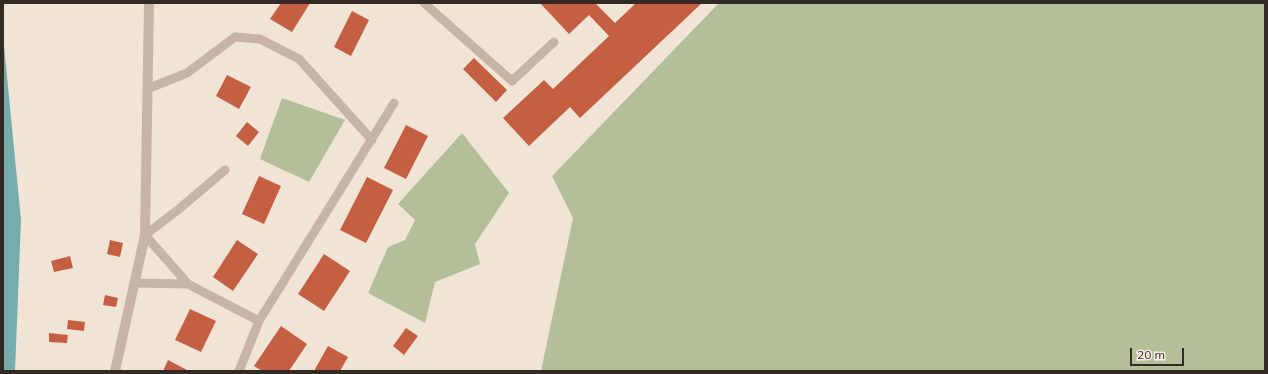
<!DOCTYPE html>
<style>
body{margin:0}
#map{position:relative;width:1268px;height:374px;overflow:hidden;background:#f0e4d7;font-family:Mulish,sans-serif}
canvas{display:block}
.frame{position:absolute;inset:0;border:4px solid #332a26;pointer-events:none}
.scale{position:absolute;left:1130px;top:348px;width:54px;height:18px;box-sizing:border-box;border:2px solid #332a26;border-top:0;padding-left:5px;font-size:12px;line-height:14px;white-space:nowrap;color:#332a26;-webkit-text-stroke:3px #f8eee3;paint-order:stroke}
</style>
<div id="map">
<canvas width="1268" height="374"></canvas>
<div class="frame"></div>
<div class="scale">20 m</div>
</div>
<script>
const c = document.querySelector('canvas').getContext('2d');
c.lineJoin = 'round';
function fillPath(path, color) { c.fillStyle = color; c.fill(path, 'evenodd'); }
const poly = rows => new Path2D(rows.map(r => 'M' + r).join(''));
function trace(path, color, width, dash) { c.strokeStyle = color; c.lineWidth = width; c.lineCap = dash ? 'butt' : 'round'; c.setLineDash(dash || []); c.stroke(path); }
const green = poly([
 [719,3,1265,3,1265,371,541,371,573,218,552,176],
 [282,98,345,120,309,182,260,159],
 [462,133,509,193,475,244,480,264,435,282,425,323,368,293,388,247,405,240,415,220,398,204]
]);
const water = poly([
 [3,35,21,220,15,371,3,371]
]);
const building = poly([
 [281,3,310,3,292,32,270,19],
 [540,3,595,3,615,23,636,3,702,3,580,118,570,107,529,146,503,118,544,80,553,89,609,36,589,15,569,34],
 [352,11,369,20,351,56,334,47],
 [474,58,507,90,496,102,463,69],
 [227,75,251,87,239,109,216,96],
 [247,122,259,132,248,146,236,136],
 [406,125,428,136,406,179,384,168],
 [259,176,281,186,264,224,242,214],
 [367,177,393,190,366,243,340,230],
 [110,240,123,243,120,257,107,254],
 [237,240,258,254,233,291,213,277],
 [324,254,350,271,324,311,298,294],
 [70,256,73,268,54,272,51,261],
 [105,295,118,298,116,307,103,305],
 [190,309,216,321,201,352,175,340],
 [68,320,85,322,84,331,67,329],
 [281,326,307,344,289,371,262,371,254,366],
 [406,328,418,336,404,355,393,346],
 [49,333,68,335,67,343,49,342],
 [328,346,348,357,340,371,314,371],
 [168,360,189,371,163,371]
]);
const service = poly([
 [424,3,512,81,554,42],
 [147,89,187,73,235,37,260,39,299,59,372,140],
 [134,283,188,284,259,321],
 [188,284,145,235,179,209,225,170],
 [239,371,259,321,394,103]
]);
const minor = poly([
 [115,371,145,235,149,3]
]);
fillPath(green, '#b3bf98');
fillPath(water, '#77acad');
fillPath(building, '#c45f41');
trace(service, '#c8b4a4', 9);
trace(minor, '#c8b4a4', 10);
</script>
